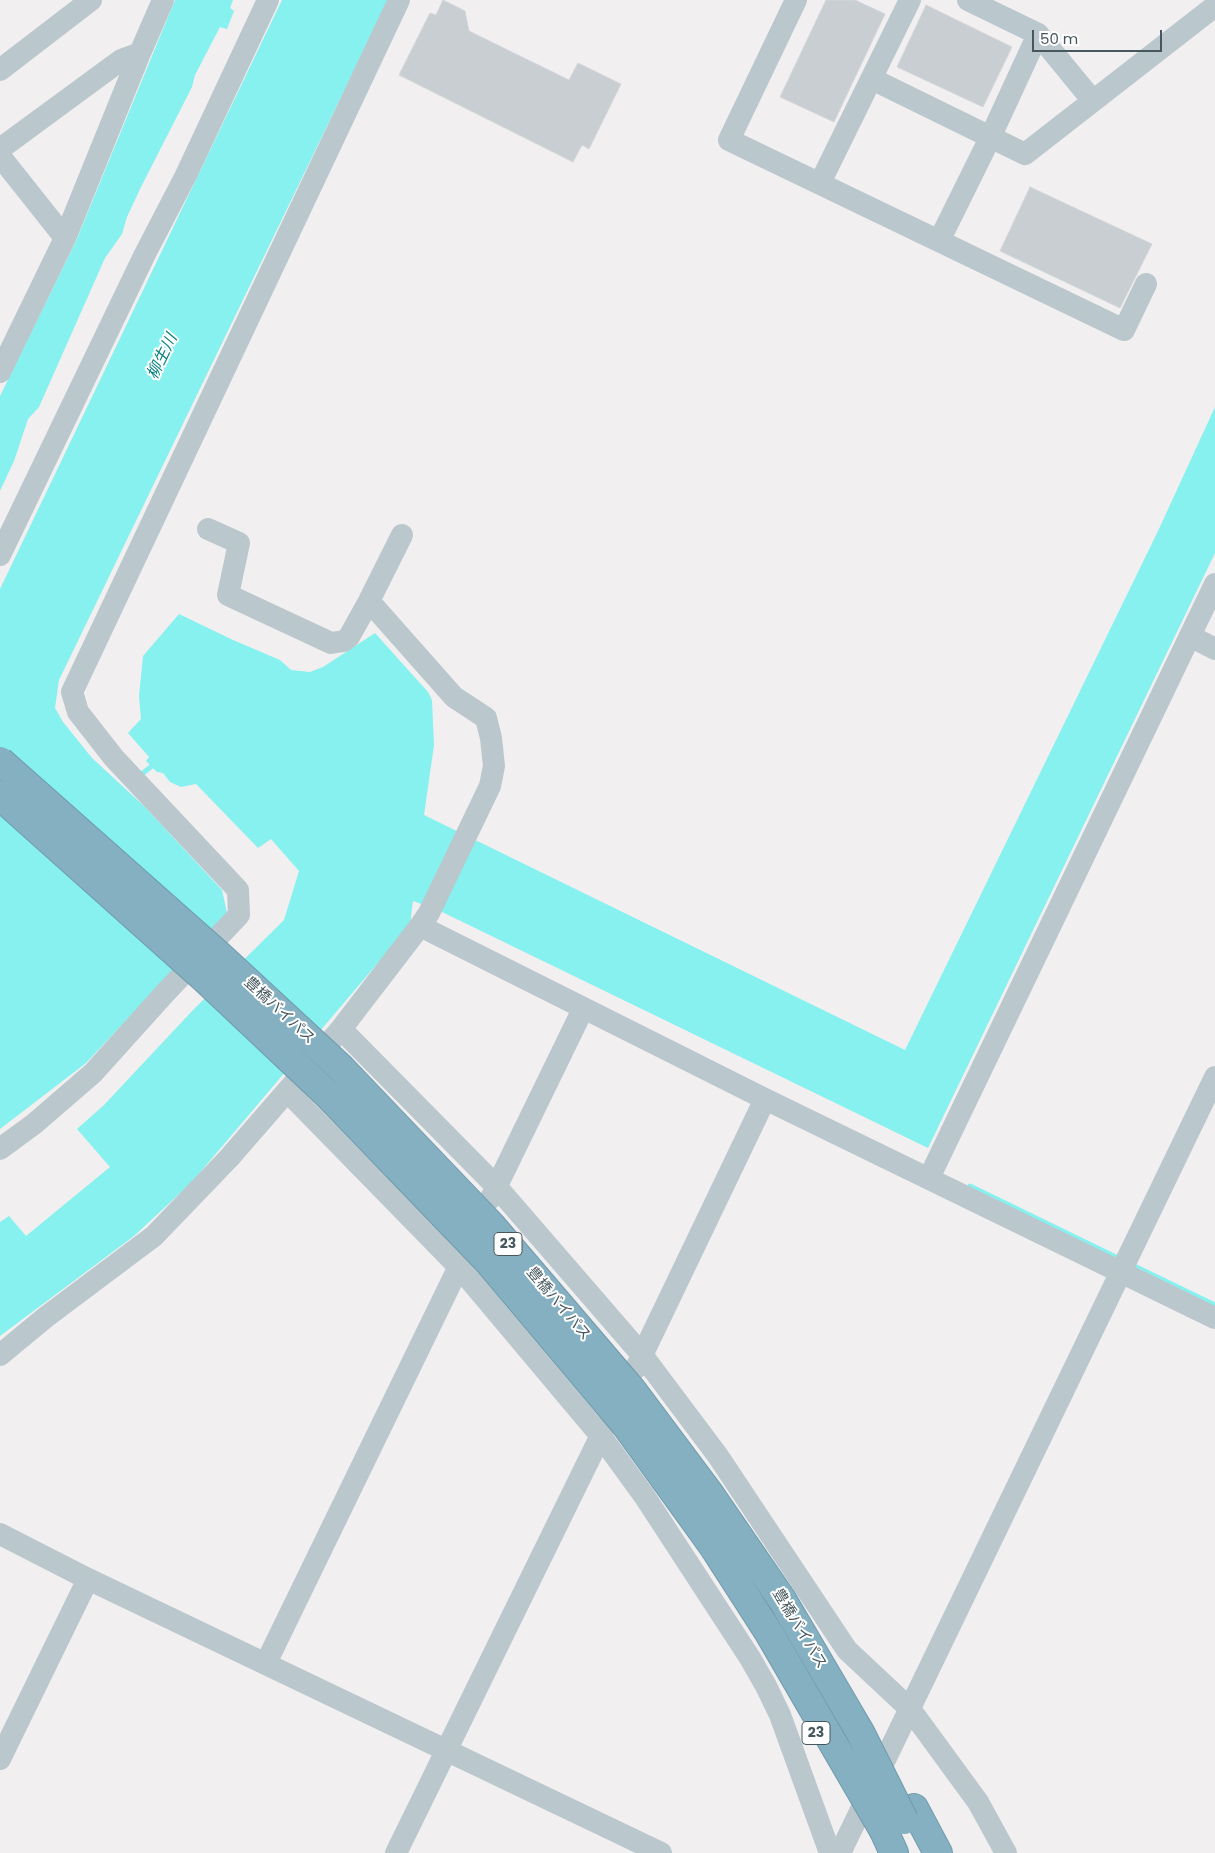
<!DOCTYPE html>
<meta charset="utf-8">
<style>
body{margin:0}
#map{position:relative;width:1215px;height:1853px;overflow:hidden;background:#f2eff0;font-family:Poppins,sans-serif}
canvas{display:block}
.scale{position:absolute;left:1032px;top:30px;width:130px;height:22px;box-sizing:border-box;border:2px solid #46585e;border-top:0;padding-left:6px;font-size:15px;line-height:18px;white-space:nowrap;color:#46585e;-webkit-text-stroke:4px #fff;paint-order:stroke}
</style>
<div id="map">
<canvas width="1215" height="1853"></canvas>
<div class="scale">50 m</div>
</div>
<script>
const c = document.querySelector('canvas').getContext('2d');
c.lineJoin = 'round';
function fillPath(path, color) { c.fillStyle = color; c.fill(path, 'evenodd'); }
const poly = rows => new Path2D(rows.map(r => 'M' + r).join(''));
function trace(path, color, width, dash) { c.strokeStyle = color; c.lineWidth = width; c.lineCap = dash ? 'butt' : 'round'; c.setLineDash(dash || []); c.stroke(path); }
function drawText(font, color, halo, rows, align = 'center') {
  c.font = font + ' Poppins,"Noto Sans JP",sans-serif'; c.lineWidth = 4; c.setLineDash([]); c.textBaseline = 'middle'; c.strokeStyle = halo; c.fillStyle = color; for (const [text, x, y, turn = 0] of rows) {
    c.save(); c.translate(x, y); c.rotate((+turn || 0) * Math.PI / 180); c.textAlign = isNaN(turn) ? turn : align; if (halo) c.strokeText(text, 0, 0); c.fillText(text, 0, 0); c.restore();
  }
}
const water = poly([
 [175,0,233,0,230,8,234,11,227,29,220,27,195,75,192,87,141,187,127,217,122,234,105,258,39,407,28,419,14,461,0,491,0,396,76,241],
 [282,0,388,0,59,680,55,708,63,722,92,758,145,807,222,890,227,913,86,1063,0,1129,0,589],
 [1215,407,1215,553,928,1148,440,911,413,901,410,925,191,1183,134,1236,0,1336,0,1222,9,1216,26,1236,110,1167,77,1129,104,1105,193,1010,284,920,299,871,271,839,258,848,196,784,181,787,170,782,163,773,157,772,146,761,149,757,128,733,141,719,139,696,143,656,179,614,233,640,280,660,291,670,310,672,323,667,375,633,428,692,432,700,434,745,424,815,905,1050,1158,531]
]);
const stream = poly([
 [138,777,157,762],
 [970,1186,1120,1259],
 [1130,1264,1215,1305]
]);
const building = poly([
 [443,0,465,11,469,31,569,80,578,63,621,84,589,149,582,145,573,162,399,75,430,13,436,15,443,0],
 [826,0,855,0,885,14,834,122,780,97,826,0],
 [926,5,1012,47,983,107,897,67,926,5],
 [1030,187,1152,244,1120,308,1000,251,1030,187]
]);
const minor = poly([
 [796,0,729,140,939,241,990,138,1038,34],
 [968,0,1038,34,1093,101],
 [0,70,91,0],
 [872,79,1025,154,1215,6],
 [0,149,121,60,140,53],
 [0,156,65,238],
 [820,183,910,0],
 [939,241,1124,330,1146,284],
 [0,372,65,238,140,53,163,0],
 [208,529,239,543,228,595,331,643,344,641,349,637,369,601,402,535],
 [0,555,145,254,186,175,268,0],
 [1190,636,1215,649],
 [420,926,765,1099,1215,1318],
 [341,1029,496,1186,643,1356,718,1456,847,1650,910,1709,978,1802,1006,1853],
 [287,1091,459,1267,600,1435,645,1497,750,1658,766,1686,780,1715,830,1853],
 [0,1149,34,1124,93,1073,166,992,239,915,238,890,114,758,78,712,72,692,399,0],
 [929,1178,1215,584],
 [491,1198,583,1009],
 [0,1355,46,1317,154,1236,229,1158,341,1029,420,926,429,913,490,786,494,766,491,738,486,718,454,697,369,601],
 [636,1368,765,1099],
 [0,1534,88,1579,661,1853],
 [266,1663,465,1254],
 [0,1759,88,1579],
 [396,1853,606,1425],
 [840,1853,1215,1077]
]);
const highway = poly([
 [914,1808,938,1853],
 [884,1831,894,1853]
]);
const highwayBridge = poly([
 [0,761,221,957,341,1068,491,1225,632,1390,709,1493,783,1601,860,1732,904,1820],
 [0,796,205,979,327,1094,487,1260,625,1424,713,1546,769,1633,884,1831]
]);
const shields = [
 [508,1244,28],
 [816,1733,28]
];
const shieldNames = [
 ["23",508,1244],
 ["23",816,1733]
];
const streetNames = [
 ["豊橋バイパス",279,1011,43],
 ["豊橋バイパス",558,1304,50],
 ["豊橋バイパス",799,1629,59]
];
const waterNames = [
 ["柳生川",163,357,-64]
];
fillPath(water, '#86f1ee');
trace(stream, '#86f1ee', 5);
fillPath(building, '#c9ced2');
trace(building, '#d3d7db', 1);
trace(highway, '#6f9bac', 30);
trace(minor, '#bac8cd', 22);
trace(highway, '#84b0c1', 28);
trace(highwayBridge, '#6f9bac', 30, []);
trace(highwayBridge, '#84b0c1', 28);
for (const [x, y, w] of shields) { const box = new Path2D(); box.roundRect(x - w / 2, y - 11.5, w, 23, 4); c.fillStyle = '#fff'; c.fill(box); trace(box, '#46585e', 1); }
drawText('bold 14px', '#46585e', null, shieldNames);
drawText('15px', '#46585e', '#fff', streetNames);
drawText('italic 16px', '#08827f', '#fff', waterNames);
</script>
